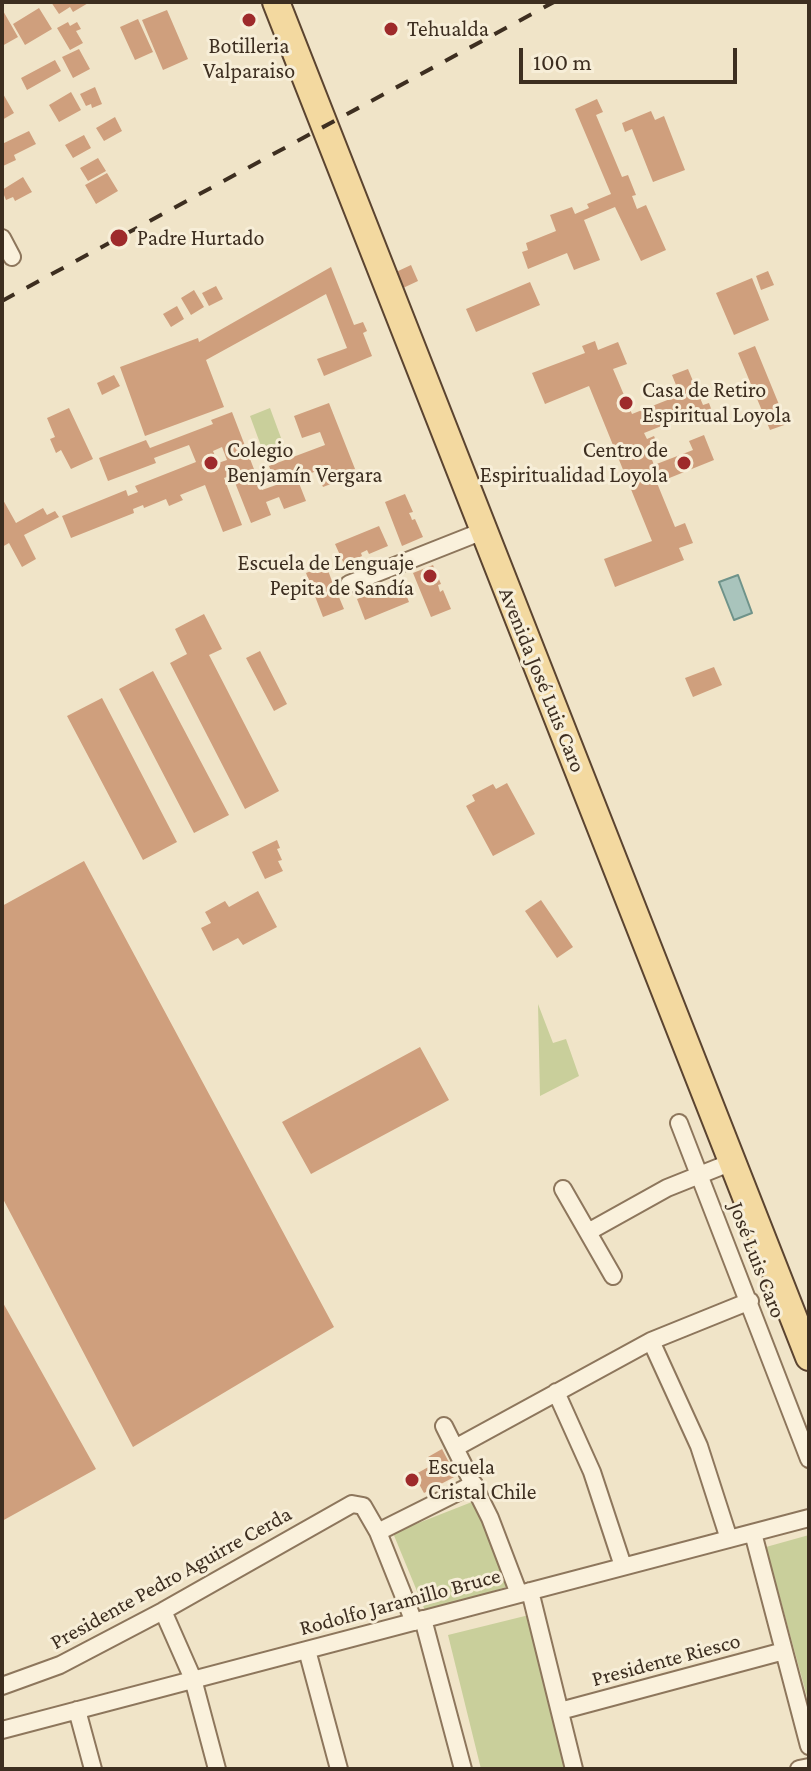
<!DOCTYPE html>
<meta charset="utf-8">
<style>
body{margin:0}
#map{position:relative;width:811px;height:1771px;overflow:hidden;background:#f0e4c8;font-family:"Crimson Pro",serif}
canvas{display:block}
.frame{position:absolute;inset:0;border:4px solid #3d2e20;pointer-events:none}
.scale{position:absolute;left:519px;top:48px;width:218px;height:36px;box-sizing:border-box;border:4px solid #3d2e20;border-top:0;padding-left:10px;font-size:24px;line-height:28px;white-space:nowrap;color:#3d2e20;-webkit-text-stroke:6px #f7eed8;paint-order:stroke}
</style>
<div id="map">
<canvas width="811" height="1771"></canvas>
<div class="frame"></div>
<div class="scale">100 m</div>
</div>
<script>
const c = document.querySelector('canvas').getContext('2d');
c.lineJoin = 'round';
function fillPath(path, color) { c.fillStyle = color; c.fill(path, 'evenodd'); }
const poly = rows => new Path2D(rows.map(r => 'M' + r).join(''));
function trace(path, color, width, dash) { c.strokeStyle = color; c.lineWidth = width; c.lineCap = dash ? 'butt' : 'round'; c.setLineDash(dash || []); c.stroke(path); }
function drawText(font, color, halo, rows, align = 'center') {
  c.font = font + ' "Crimson Pro",serif'; c.lineWidth = 6; c.setLineDash([]); c.textBaseline = 'middle'; c.strokeStyle = halo; c.fillStyle = color; for (const [text, x, y, turn = 0] of rows) {
    c.save(); c.translate(x, y); c.rotate((+turn || 0) * Math.PI / 180); c.textAlign = isNaN(turn) ? turn : align; if (halo) c.strokeText(text, 0, 0); c.fillText(text, 0, 0); c.restore();
  }
}
const green = poly([
 [270,408,284,446,264,454,250,416],
 [538,1004,553,1043,566,1039,579,1076,540,1096],
 [477,1500,512,1585,426,1613,393,1533],
 [809,1535,809,1704,766,1547],
 [529,1615,567,1769,481,1769,448,1635]
]);
const water = poly([
 [738,575,752,613,734,620,719,582,738,575]
]);
const building = poly([
 [51,2,90,2,73,12,70,7,59,14],
 [39,8,52,29,25,45,13,24],
 [2,9,18,37,2,46],
 [167,10,188,59,163,70,142,20],
 [138,19,153,52,135,60,120,27],
 [68,22,70,26,77,22,81,29,76,31,83,43,70,50,57,28],
 [79,49,90,69,73,78,62,57],
 [55,60,61,71,27,90,21,78],
 [95,87,102,104,92,108,91,104,86,106,80,94],
 [2,92,14,113,2,120],
 [71,92,81,110,59,122,49,105],
 [597,99,603,112,596,115,622,177,628,175,636,195,632,196,637,209,646,205,666,250,641,261,615,207,584,220,600,260,574,270,567,253,528,269,522,252,528,250,526,243,556,231,550,215,572,207,575,214,589,208,587,204,611,194,575,109],
 [651,111,655,120,664,116,685,170,653,182,632,129,625,132,622,123],
 [115,117,122,131,104,141,96,128],
 [29,131,36,144,14,155,16,160,3,166,2,144],
 [84,135,91,148,73,158,65,145],
 [98,158,106,171,88,181,80,168],
 [107,173,118,191,96,204,85,185],
 [23,177,32,192,15,201,13,197,6,200,2,190],
 [411,265,418,281,403,288,396,272],
 [331,267,354,325,363,322,367,331,363,333,372,356,324,376,317,359,347,348,326,294,206,360,224,407,145,436,120,367,198,338,199,342],
 [768,271,774,285,761,290,756,276],
 [752,278,769,320,734,335,716,293],
 [530,282,540,305,476,332,466,309],
 [216,286,223,299,209,306,202,293],
 [194,290,204,307,191,315,181,298],
 [177,306,184,319,171,327,163,314],
 [595,341,598,350,618,342,627,364,613,369,632,414,680,395,672,375,688,369,703,405,709,403,713,414,687,424,684,417,644,433,647,439,654,436,659,448,649,452,654,465,693,450,689,441,704,435,714,460,657,483,675,527,685,523,693,543,679,548,684,560,615,587,604,559,652,541,589,386,545,404,532,373,585,353,582,346],
 [755,346,787,424,770,430,738,353],
 [114,375,120,386,102,395,97,383],
 [329,403,357,474,323,487,317,471,297,478,306,501,284,509,279,497,266,502,271,515,251,523,232,475,224,478,242,525,223,532,205,485,180,495,183,500,169,506,166,499,144,508,143,505,133,509,134,513,71,538,62,516,126,490,128,496,138,492,135,486,196,462,189,445,154,458,156,463,108,481,99,458,146,440,150,448,213,424,211,420,232,412,262,490,276,485,269,466,325,445,320,432,302,438,294,416],
 [222,447,227,460,218,463,213,451],
 [69,408,93,459,71,469,61,450,56,453,50,439,55,437,47,418],
 [405,494,413,512,409,513,411,517,412,520,415,519,423,537,402,546,385,502],
 [2,498,16,523,43,508,47,515,55,511,59,517,24,535,36,559,22,567,9,543,2,547],
 [379,526,388,546,369,554,367,550,361,553,362,556,344,564,335,544],
 [326,565,333,584,330,585,333,591,336,590,344,609,323,617,306,573],
 [433,565,441,584,438,585,440,592,443,590,451,609,431,617,413,573],
 [401,582,409,602,365,620,357,599,376,592,377,595,383,592,382,589],
 [204,614,222,649,209,655,279,791,245,809,170,663,187,654,175,629],
 [260,651,287,704,274,711,246,658],
 [714,667,722,685,693,697,685,678],
 [153,671,229,815,194,833,119,689],
 [102,698,177,842,143,860,67,716],
 [507,783,535,834,493,856,466,806,475,801,472,795,493,784,496,789],
 [277,840,280,848,277,849,282,860,278,861,283,871,265,879,252,852],
 [84,861,334,1327,133,1447,2,1197,2,906],
 [258,891,277,927,243,945,238,938,213,951,201,928,211,923,205,912,225,901,229,907],
 [541,900,573,947,557,958,525,911],
 [420,1047,449,1100,311,1174,282,1122],
 [2,1301,96,1469,2,1521],
 [442,1449,456,1476,424,1493,414,1475,432,1465,428,1457]
]);
const minor = poly([
 [2,238,12,257],
 [349,584,483,531],
 [679,1123,809,1459],
 [563,1189,613,1276],
 [588,1232,667,1188,732,1162],
 [651,1341,699,1446,729,1539],
 [556,1392,592,1472,623,1566],
 [444,1426,490,1518,519,1594],
 [455,1448,651,1341,750,1301],
 [378,1532,474,1484],
 [753,1533,809,1746],
 [530,1591,574,1769],
 [163,1611,193,1679,217,1769],
 [423,1619,463,1769],
 [307,1650,339,1769],
 [2,1686,60,1665,163,1611,352,1504,363,1506,378,1532,414,1622],
 [77,1710,93,1769],
 [560,1711,784,1651],
 [2,1730,809,1518],
 [799,1769,809,1767]
]);
const primary = poly([
 [276,2,809,1357]
]);
const rail = poly([
 [2,301,554,2]
]);
const markers = [
 [249,20,8,"#9e2a2b"],
 [391,29,8,"#9e2a2b"],
 [119,238,10,"#9e2a2b"],
 [626,403,8,"#9e2a2b"],
 [211,463,8,"#9e2a2b"],
 [684,463,8,"#9e2a2b"],
 [430,576,8,"#9e2a2b"],
 [412,1480,8,"#9e2a2b"]
];
const poiNames = [
 ["Tehualda",407,29],
 ["Botilleria",249,46,"center"],
 ["Valparaiso",249,71,"center"],
 ["Padre Hurtado",137,238],
 ["Casa de Retiro",642,390],
 ["Espiritual Loyola",642,415],
 ["Colegio",227,450],
 ["Benjamín Vergara",227,475],
 ["Centro de",668,450,"right"],
 ["Espiritualidad Loyola",668,475,"right"],
 ["Escuela de Lenguaje",414,563,"right"],
 ["Pepita de Sandía",414,588,"right"],
 ["Escuela",428,1467],
 ["Cristal Chile",428,1492]
];
const streetNames = [
 ["Avenida José Luis Caro",542,680,68],
 ["José Luis Caro",757,1260,69],
 ["Presidente Pedro Aguirre Cerda",171,1578,-29],
 ["Rodolfo Jaramillo Bruce",400,1602,-15],
 ["Presidente Riesco",666,1660,-15]
];
fillPath(green, '#c9cf9b');
fillPath(water, '#a9c4bc');
trace(water, '#6f938a', 2);
fillPath(building, '#cf9f7d');
trace(minor, '#8d765c', 20);
trace(primary, '#5b4430', 30);
trace(minor, '#faf1dc', 16);
trace(primary, '#f3d9a0', 26);
trace(rail, '#3d2e20', 4, [14, 14]);
for (const [x, y, r, color] of markers) { const dot = new Path2D(); dot.arc(x, y, r, 0, 2 * Math.PI); c.fillStyle = color; c.fill(dot); trace(dot, '#f7eed8', 3); }
drawText('22px', '#3d2e20', '#f7eed8', poiNames, 'left');
drawText('22px', '#3d2e20', '#f7eed8', streetNames);
</script>
